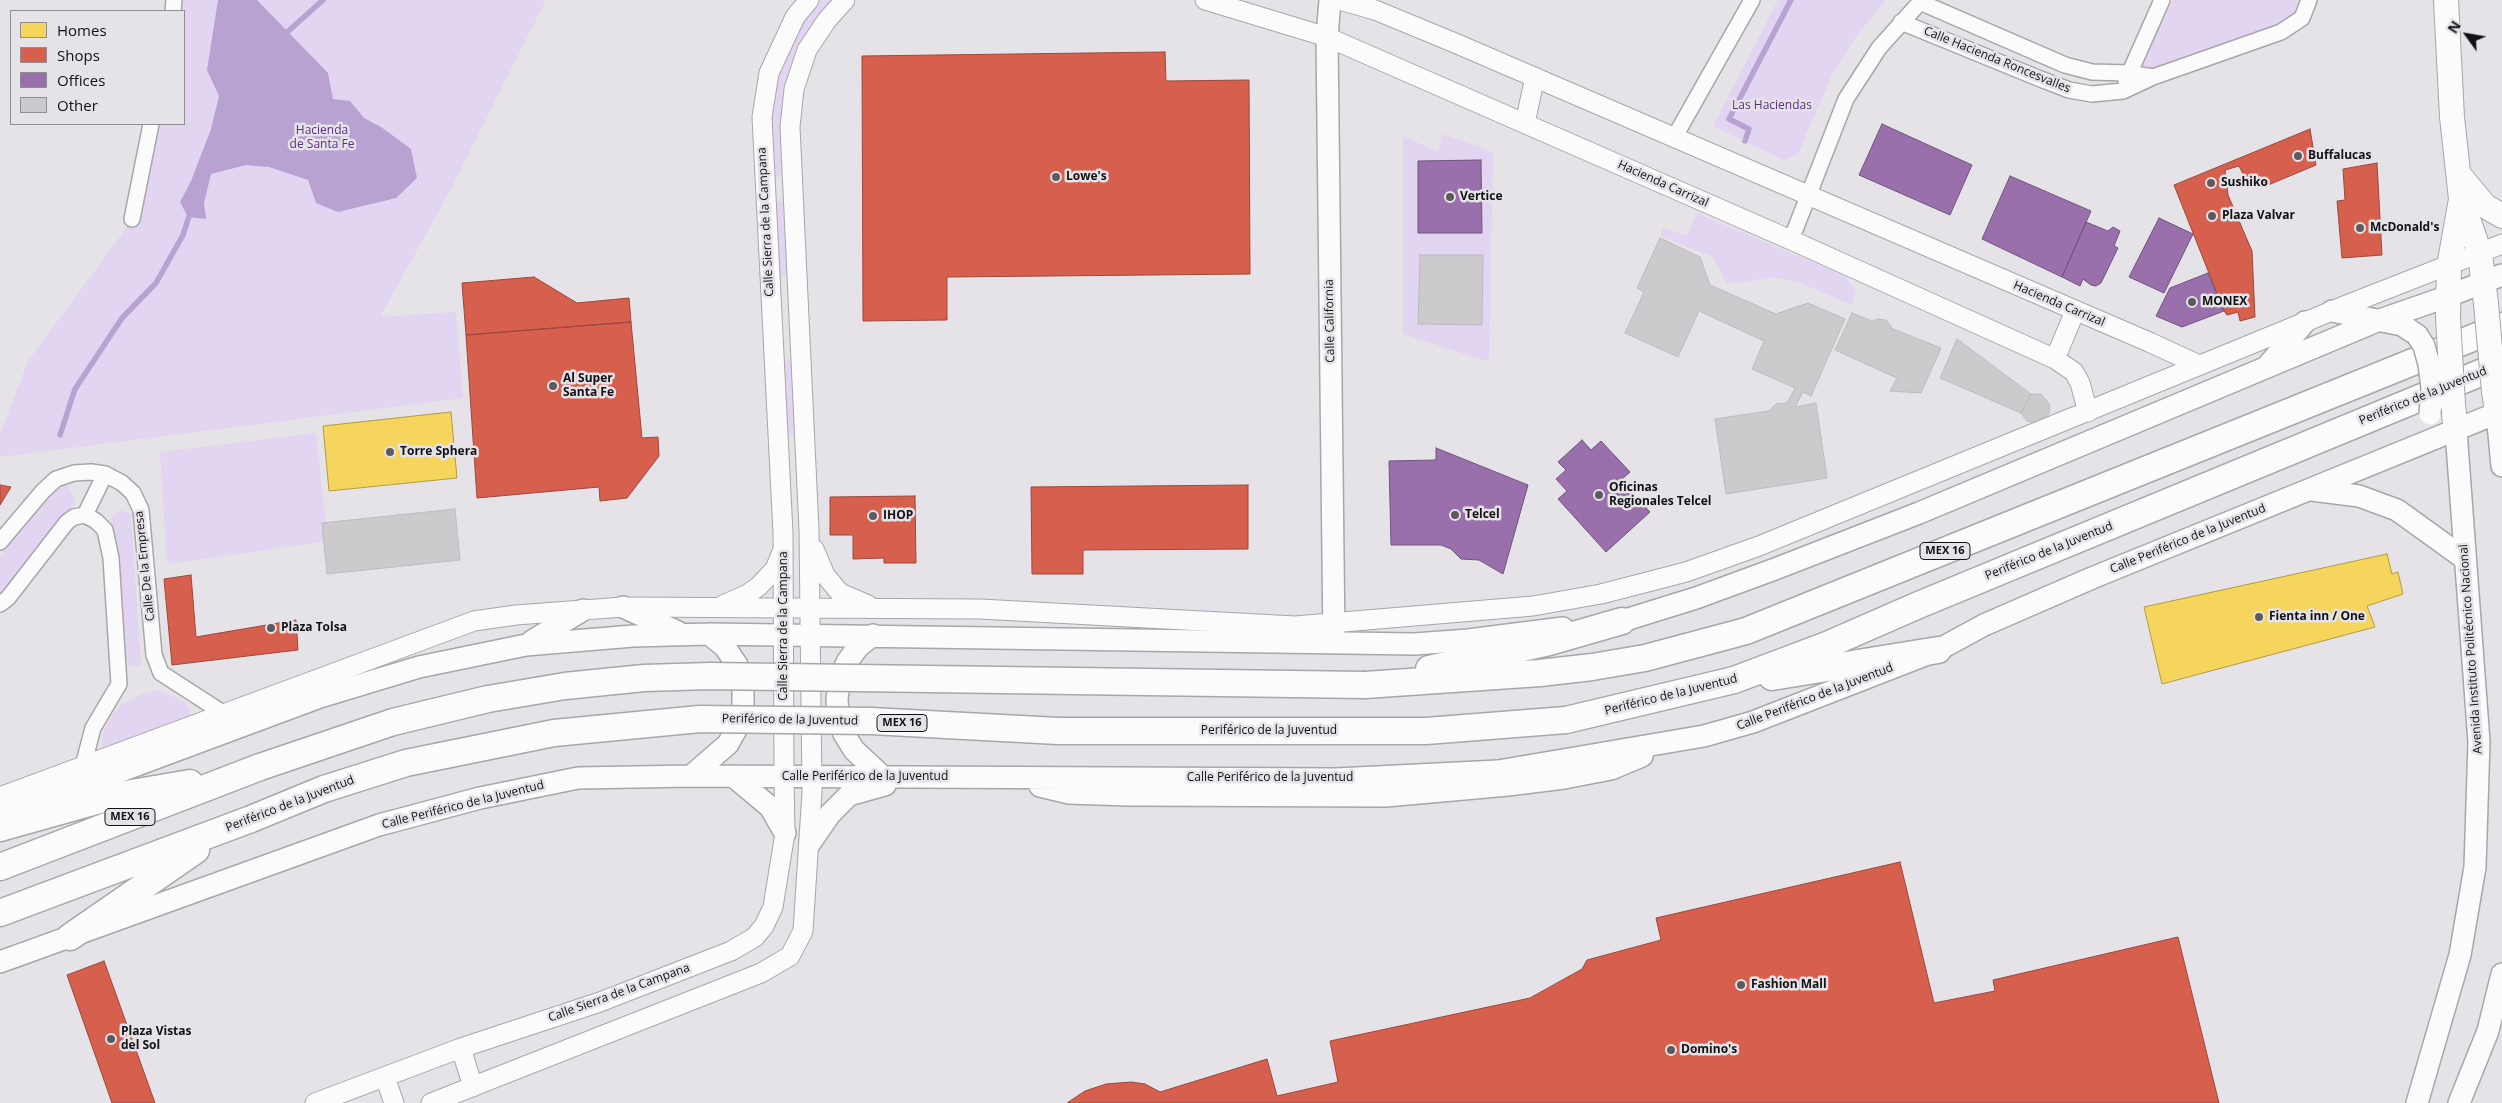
<!DOCTYPE html>
<meta charset="utf-8">
<style>
body{margin:0}
#map{position:relative;width:2502px;height:1103px;overflow:hidden;background:#e5e3e7;font-family:"Open Sans",sans-serif}
canvas{display:block}
.legend{position:absolute;left:10px;top:10px;width:175px;height:115px;box-sizing:border-box;background:#e5e2e8;border:1px solid #918e93;margin:0;padding:6px 9px;list-style:none;font-size:15px;color:#121113}
.legend li{display:flex;align-items:center;gap:10px;height:25px}
.legend b{width:25px;border:1px solid #918e93}
.north{position:absolute;left:2442px;top:10px;width:50px;height:50px;-webkit-text-stroke:4px #e5e2e8;paint-order:stroke;rotate:302deg;font-size:14px;font-weight:700;line-height:20px;text-align:center;color:#121113}
.north::after{content:'';display:block;margin:auto;width:18px;height:22px;background:#121113;clip-path:polygon(50% 0,100% 100%,50% 72%,0 100%)}
</style>
<div id="map">
<canvas width="2502" height="1103"></canvas>
<ul class="legend">
<li><b style="height:14px;background:#f6d55c"></b>Homes</li>
<li><b style="height:14px;background:#d6604d"></b>Shops</li>
<li><b style="height:14px;background:#9970ab"></b>Offices</li>
<li><b style="height:14px;background:#cccacd"></b>Other</li>
</ul>
<div class="north">N</div>
</div>
<script>
const c = document.querySelector('canvas').getContext('2d');
c.lineJoin = 'round';
function fillPath(path, color) { c.fillStyle = color; c.fill(path, 'evenodd'); }
const poly = rows => new Path2D(rows.map(r => 'M' + r).join(''));
function trace(path, color, width, dash) { c.strokeStyle = color; c.lineWidth = width; c.lineCap = dash ? 'butt' : 'round'; c.setLineDash(dash || []); c.stroke(path); }
function drawText(font, color, halo, rows, align = 'center') {
  c.font = font + ' "Open Sans",sans-serif'; c.lineWidth = 5; c.setLineDash([]); c.textBaseline = 'middle'; c.strokeStyle = halo; c.fillStyle = color; for (const [text, x, y, turn = 0] of rows) {
    c.save(); c.translate(x, y); c.rotate((+turn || 0) * Math.PI / 180); c.textAlign = isNaN(turn) ? turn : align; if (halo) c.strokeText(text, 0, 0); c.fillText(text, 0, 0); c.restore();
  }
}
const green = poly([
 [178,0,546,0,450,191,380,317,456,312,463,398,0,457,0,434,28,361,133,219,157,124,184,124,184,11,177,11],
 [818,0,832,0,810,28,786,81,782,109,781,176,770,178,769,137,775,79,791,38],
 [1778,0,1886,0,1855,38,1831,77,1798,154,1784,160,1713,126],
 [2174,0,2299,0,2287,24,2134,76],
 [1442,134,1493,152,1489,362,1403,334,1403,136,1438,152],
 [783,201,787,274,776,278,772,203],
 [1697,213,1845,276,1856,291,1852,305,1796,281,1772,277,1727,284,1713,257,1661,236,1662,228,1687,236],
 [792,360,795,433,783,436,781,361],
 [316,433,328,541,167,564,160,452],
 [66,484,73,494,75,504,0,595,0,556,54,490],
 [121,510,131,514,141,666,130,666,126,655,111,517],
 [157,690,186,702,193,719,101,748,103,734,110,719,121,705,137,696]
]);
const water = poly([
 [218,0,257,0,328,73,333,99,350,101,364,118,381,127,411,149,417,178,396,198,338,212,316,203,308,180,269,167,246,165,211,174,204,203,206,219,188,217,180,202,191,181,211,129,219,96,207,70]
]);
const homes = poly([
 [451,412,457,478,329,491,323,426,451,412],
 [2387,554,2392,574,2398,572,2403,594,2367,606,2375,627,2162,684,2144,607,2387,554]
]);
const shops = poly([
 [1165,52,1166,81,1249,80,1250,274,947,277,947,320,863,321,862,56,1165,52],
 [2310,129,2316,165,2261,188,2257,181,2248,184,2239,166,2225,170,2228,195,2252,251,2255,317,2240,321,2238,312,2227,315,2224,311,2174,185,2310,129],
 [2377,163,2382,255,2342,258,2337,201,2345,200,2343,169,2377,163],
 [534,277,577,303,629,298,631,322,466,335,462,283,534,277],
 [631,322,642,438,658,437,659,456,627,498,600,501,599,487,477,498,466,335,631,322],
 [0,485,11,487,0,505,0,485],
 [1248,485,1248,549,1083,550,1083,574,1032,574,1031,487,1248,485],
 [915,496,916,563,884,563,884,558,853,559,853,535,830,535,830,497,915,496],
 [191,575,196,637,296,620,298,650,172,665,164,579,191,575],
 [1900,862,1934,1003,1995,991,1993,980,2178,937,2219,1103,1067,1103,1085,1091,1106,1084,1131,1082,1145,1084,1160,1092,1267,1059,1277,1096,1338,1082,1330,1041,1530,998,1582,969,1587,960,1661,940,1656,918,1900,862],
 [104,961,155,1103,112,1103,67,975,104,961]
]);
const offices = poly([
 [1882,124,1972,165,1950,215,1859,175,1882,124],
 [1481,160,1482,233,1418,233,1418,161,1481,160],
 [2010,176,2091,211,2062,277,1982,239,2010,176],
 [2159,218,2193,234,2164,293,2129,277,2159,218],
 [2086,222,2108,231,2113,227,2120,231,2114,246,2118,248,2101,283,2096,286,2091,285,2083,279,2080,286,2062,277,2086,222],
 [2208,273,2224,311,2182,327,2156,316,2170,288,2208,273],
 [1582,440,1591,450,1601,441,1630,472,1621,480,1650,512,1606,552,1558,499,1567,491,1556,479,1566,470,1558,462,1582,440],
 [1436,448,1528,485,1503,574,1479,560,1461,559,1451,549,1441,545,1391,545,1389,461,1436,460,1436,448]
]);
const stream = poly([
 [284,35,323,0],
 [1745,141,1749,129,1729,119,1791,0],
 [60,435,75,389,122,318,156,283,183,235,191,210]
]);
const building = poly([
 [1660,238,1700,257,1710,285,1776,314,1808,303,1845,319,1811,396,1803,392,1795,407,1816,403,1827,478,1726,494,1715,419,1769,411,1776,404,1787,403,1795,388,1752,369,1764,341,1699,311,1678,357,1625,333,1644,292,1637,288,1660,238],
 [1420,255,1483,255,1482,325,1418,324,1420,255],
 [1852,313,1872,321,1878,319,1886,320,1893,329,1941,348,1921,393,1890,391,1897,378,1835,350,1852,313],
 [1957,339,2031,394,2021,413,1940,378,1957,339],
 [2031,394,2041,394,2050,405,2049,414,2037,423,2027,421,2021,413,2031,394],
 [455,509,460,560,327,574,322,523,455,509]
]);
const minor = poly([
 [1920,2,2065,65,2092,72,2128,73,2153,77],
 [173,11,174,0],
 [1901,22,2038,78,2069,90,2092,94,2123,91,2153,77,2281,32,2302,18,2309,0],
 [2126,81,2162,0],
 [1674,138,1752,0],
 [132,219,151,124],
 [1791,240,1846,99,1879,48,1922,0],
 [85,515,105,474],
 [0,542,43,491,56,479,74,473,91,472,105,474,122,483,133,493,141,510,154,655,161,673,223,713],
 [0,604,8,598,67,522,74,517,85,515,96,521,105,530,111,558,119,684,93,728,83,766]
]);
const tertiary = poly([
 [1205,0,1327,37,1791,240,2055,359,2074,372,2080,383,2088,412],
 [1339,0,1375,10,1455,43,2149,342,2199,365],
 [1525,123,1535,77],
 [2055,359,2075,311],
 [814,549,825,575,840,593,868,605],
 [723,605,748,594,759,586,775,569,782,552],
 [0,797,474,621,516,615,623,607,980,609,1295,626,1533,606,1601,594,1686,572,1759,546,2349,304,2502,244],
 [461,1048,473,1087],
 [385,1077,394,1103],
 [315,1103,461,1048,600,1002,731,951,755,937,764,926,773,907,785,833,784,777,783,533,762,117,769,73,795,17,809,0],
 [431,1103,761,973,790,956,803,931,812,792,809,530,790,127,794,89,807,50,827,20,845,0]
]);
const secondary = poly([
 [1330,0,1327,37,1334,642],
 [2332,311,2402,325,2417,335],
 [2269,364,2305,322],
 [2497,413,2502,466],
 [2312,490,2359,496,2397,510,2465,559],
 [623,607,678,632],
 [1606,623,1622,621,1696,598,1775,569,1919,513,2377,321,2446,297,2502,275],
 [873,635,858,647,847,662,840,679,837,698,838,716,844,734,854,750,883,777],
 [532,641,583,610],
 [691,776,728,744,738,726,743,705,743,685,737,665,725,647,709,634],
 [733,776,770,807,785,833],
 [1040,786,1069,793,1128,795,1386,796,1508,785,1564,778,1611,769,1642,756],
 [0,816,320,697,419,667,526,645,633,636,709,634,1415,644,1468,640,1563,628],
 [810,843,830,814,849,795,885,785],
 [0,962,379,825,480,798,578,778,691,776,1336,779,1498,771,1704,736,1753,722,1938,650,1984,625,2092,578,2502,411],
 [2417,1103,2460,955,2475,867,2479,742,2456,431],
 [2459,1103,2488,1031,2502,974]
]);
const primary = poly([
 [2446,0,2452,117,2461,199,2449,266,2448,318],
 [2460,176,2485,206,2502,216],
 [2462,201,2480,254,2486,304],
 [2494,391,2497,413],
 [2453,405,2456,431]
]);
const trunk = poly([
 [1429,669,1549,642,1622,621],
 [1772,677,1938,650],
 [1365,685,1540,673,1592,667,1645,658,1746,631,2502,326],
 [1566,720,1734,680,1827,645,1921,604,2502,364],
 [0,828,114,796,190,783],
 [0,867,260,767],
 [0,913,251,819],
 [70,937,196,850]
]);
const secondaryBridge = poly([
 [2417,335,2424,346,2429,364,2432,388,2430,414]
]);
const primaryBridge = poly([
 [2486,304,2494,391],
 [2448,318,2453,405]
]);
const trunkBridge = poly([
 [260,767,393,722,488,699,565,686,644,678,710,676,1365,685],
 [251,819,324,789,406,763,554,733,700,719,871,721,1058,731,1426,731,1566,720]
]);
const markers = [
 [2298,156,5,"#5c5a5d"],
 [1056,177,5,"#5c5a5d"],
 [2211,183,5,"#5c5a5d"],
 [1450,197,5,"#5c5a5d"],
 [2212,216,5,"#5c5a5d"],
 [2360,228,5,"#5c5a5d"],
 [2192,302,5,"#5c5a5d"],
 [553,386,5,"#5c5a5d"],
 [390,452,5,"#5c5a5d"],
 [1599,495,5,"#5c5a5d"],
 [1455,515,5,"#5c5a5d"],
 [873,516,5,"#5c5a5d"],
 [2259,617,5,"#5c5a5d"],
 [271,628,5,"#5c5a5d"],
 [1741,985,5,"#5c5a5d"],
 [111,1039,5,"#5c5a5d"],
 [1671,1050,5,"#5c5a5d"]
];
const shields = [
 [1945,551,50],
 [902,723,50],
 [130,817,50]
];
const shieldNames = [
 ["MEX 16",1945,551],
 ["MEX 16",902,723],
 ["MEX 16",130,817]
];
const streetNames = [
 ["Calle Hacienda Roncesvalles",1997,60,22],
 ["Hacienda Carrizal",1663,184,24],
 ["Calle Sierra de la Campana",766,222,-93],
 ["Hacienda Carrizal",2059,304,23],
 ["Calle California",1330,321,-91],
 ["Periférico de la Juventud",2423,396,-22],
 ["Calle Periférico de la Juventud",2188,539,-22],
 ["Periférico de la Juventud",2049,551,-22],
 ["Calle De la Empresa",145,566,-96],
 ["Calle Sierra de la Campana",784,626,-90],
 ["Avenida Instituto Politécnico Nacional",2471,649,-94],
 ["Periférico de la Juventud",1671,695,-14],
 ["Calle Periférico de la Juventud",1815,697,-21],
 ["Periférico de la Juventud",790,720,1],
 ["Periférico de la Juventud",1269,731],
 ["Calle Periférico de la Juventud",865,777],
 ["Calle Periférico de la Juventud",1270,778],
 ["Periférico de la Juventud",290,804,-21],
 ["Calle Periférico de la Juventud",463,805,-14],
 ["Calle Sierra de la Campana",619,993,-20]
];
const parkNames = [
 ["Las Haciendas",1772,106],
 ["Hacienda",322,131],
 ["de Santa Fe",322,145]
];
const poiNames = [
 ["Buffalucas",2308,156],
 ["Lowe's",1066,177],
 ["Sushiko",2221,183],
 ["Vertice",1460,197],
 ["Plaza Valvar",2222,216],
 ["McDonald's",2370,228],
 ["MONEX",2202,302],
 ["Al Super",563,379],
 ["Santa Fe",563,393],
 ["Torre Sphera",400,452],
 ["Oficinas",1609,488],
 ["Regionales Telcel",1609,502],
 ["Telcel",1465,515],
 ["IHOP",883,516],
 ["Fienta inn / One",2269,617],
 ["Plaza Tolsa",281,628],
 ["Fashion Mall",1751,985],
 ["Plaza Vistas",121,1032],
 ["del Sol",121,1046],
 ["Domino's",1681,1050]
];
fillPath(green, '#e2d5f1');
fillPath(water, '#b8a2d1');
fillPath(homes, '#f6d55c');
trace(homes, '#b29a46', 1);
fillPath(shops, '#d6604d');
trace(shops, '#9b483c', 1);
fillPath(offices, '#9970ab');
trace(offices, '#70547d', 1);
trace(stream, '#b8a2d1', 5.5);
fillPath(building, '#cccacd');
trace(building, '#bdbbbe', 1);
trace(minor, '#a7a6a8', 18);
trace(tertiary, '#a7a6a8', 21);
trace(secondary, '#a7a6a8', 24);
trace(primary, '#a7a6a8', 26);
trace(trunk, '#a7a6a8', 29);
trace(minor, '#fbfbfb', 15);
trace(tertiary, '#fbfbfb', 19);
trace(secondary, '#fbfbfb', 21);
trace(primary, '#fbfbfb', 24);
trace(trunk, '#fbfbfb', 26);
trace(secondaryBridge, '#a7a6a8', 24, []);
trace(primaryBridge, '#a7a6a8', 26, []);
trace(trunkBridge, '#a7a6a8', 29, []);
trace(secondaryBridge, '#fbfbfb', 21);
trace(primaryBridge, '#fbfbfb', 24);
trace(trunkBridge, '#fbfbfb', 26);
for (const [x, y, r, color] of markers) { const dot = new Path2D(); dot.arc(x, y, r, 0, 2 * Math.PI); c.fillStyle = color; c.fill(dot); trace(dot, '#e5e2e8', 2); }
for (const [x, y, w] of shields) { const box = new Path2D(); box.roundRect(x - w / 2, y - 8.5, w, 17, 4); c.fillStyle = '#e5e2e8'; c.fill(box); trace(box, '#121113', 1); }
drawText('bold 11px', '#121113', null, shieldNames);
drawText('12px', '#121113', '#e5e2e8', streetNames);
drawText('12px', '#5a3180', '#e5e2e8', parkNames);
drawText('bold 12px', '#121113', '#e5e2e8', poiNames, 'left');
</script>
